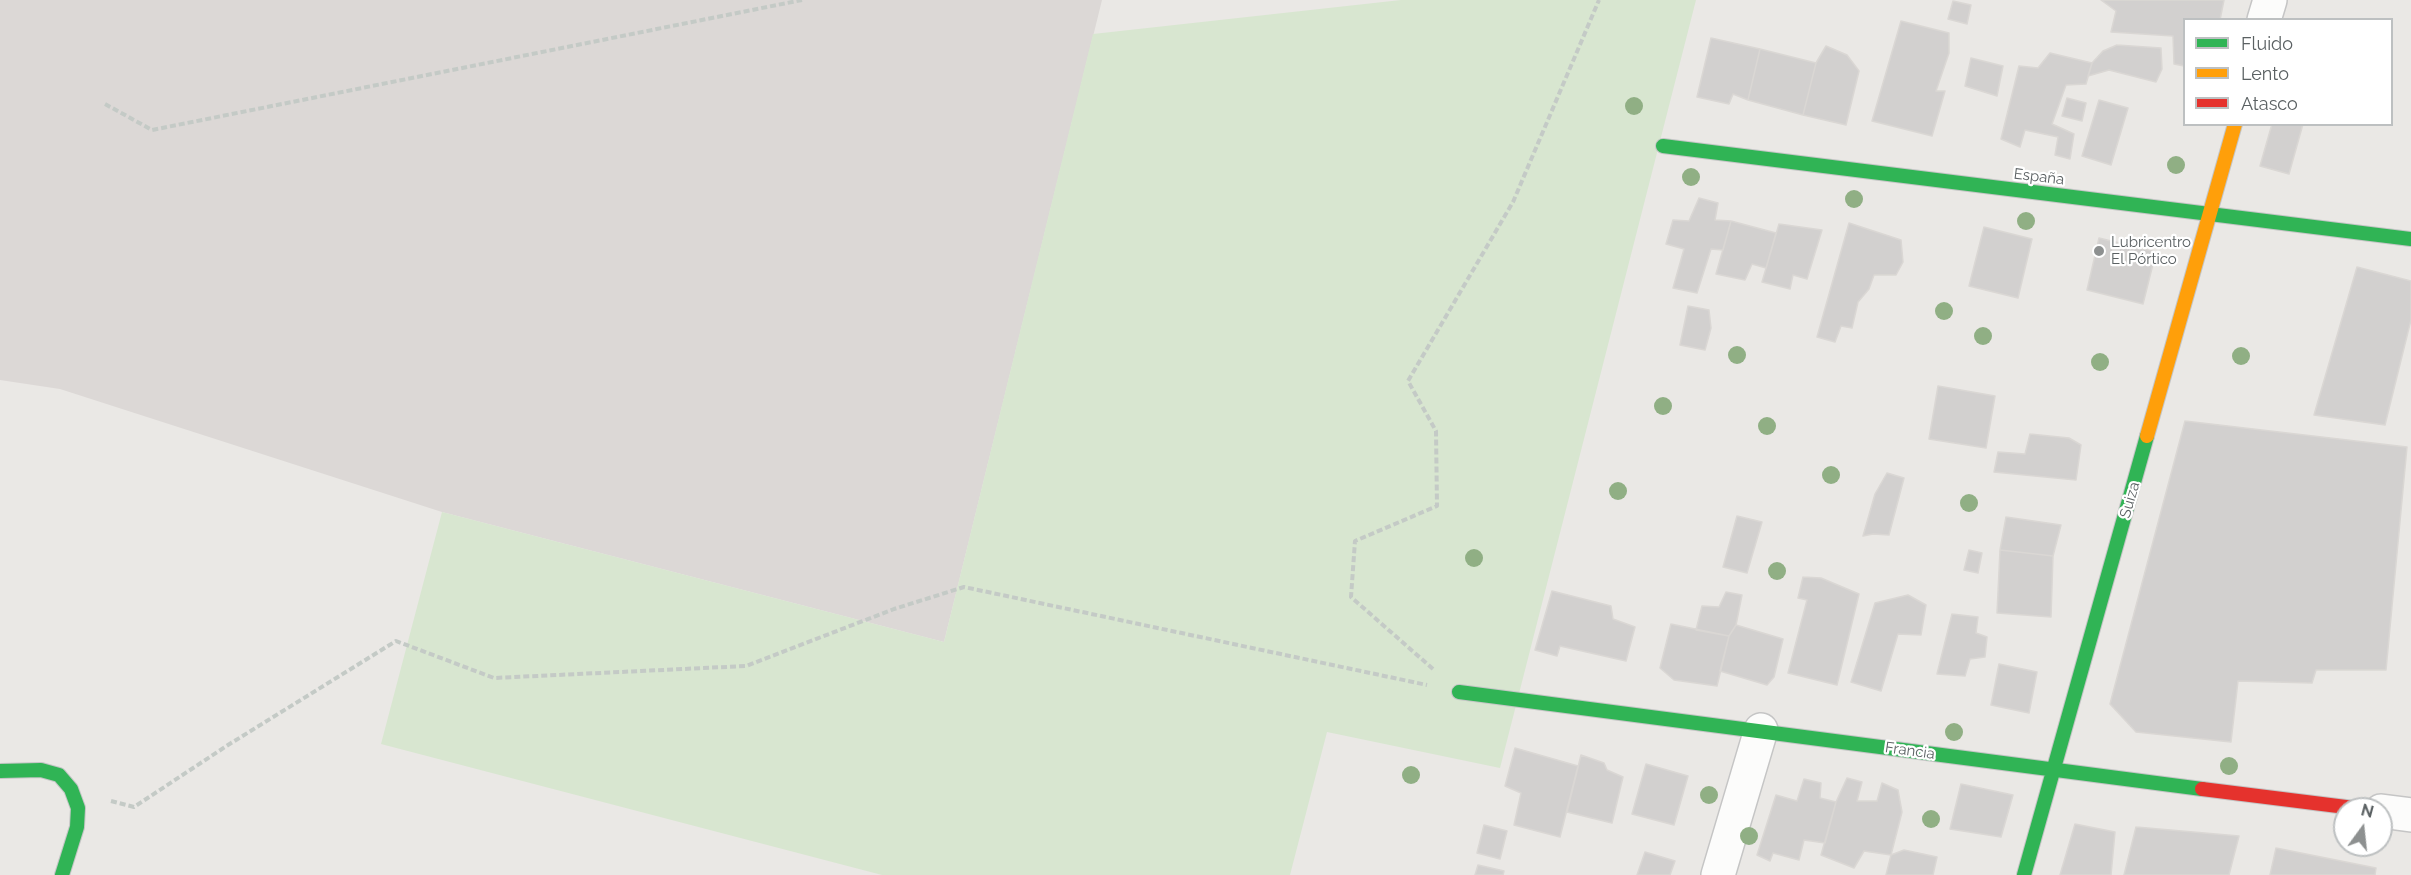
<!DOCTYPE html>
<meta charset="utf-8">
<style>
body{margin:0}
#map{position:relative;width:2411px;height:875px;overflow:hidden;background:#eae8e5;font-family:Raleway,sans-serif}
canvas{display:block}
.legend{position:absolute;left:2183px;top:18px;width:210px;height:108px;box-sizing:border-box;background:#fff;border:2px solid #bdc0c1;margin:0;padding:8px 10px;list-style:none;font-size:18px;color:#5b6163}
.legend li{display:flex;align-items:center;gap:12px;height:30px}
.legend b{width:30px;border:2px solid #bdc0c1}
.north{position:absolute;left:2333px;top:797px;width:60px;height:60px;box-sizing:border-box;background:#fff;border:2px solid #bdc0c1;border-radius:50%;rotate:15deg;font-size:16px;font-weight:700;line-height:24px;text-align:center;color:#5b6163}
.north::after{content:'';display:block;margin:auto;width:21px;height:27px;background:#8d9090;clip-path:polygon(50% 0,100% 100%,50% 72%,0 100%)}
</style>
<div id="map">
<canvas width="2411" height="875"></canvas>
<ul class="legend">
<li><b style="height:8px;background:#30b455"></b>Fluido</li>
<li><b style="height:8px;background:#ff9f0a"></b>Lento</li>
<li><b style="height:8px;background:#e5322d"></b>Atasco</li>
</ul>
<div class="north">N</div>
</div>
<script>
const c = document.querySelector('canvas').getContext('2d');
c.lineJoin = 'round';
function fillPath(path, color) { c.fillStyle = color; c.fill(path, 'evenodd'); }
const poly = rows => new Path2D(rows.map(r => 'M' + r).join(''));
function trace(path, color, width, dash) { c.strokeStyle = color; c.lineWidth = width; c.lineCap = dash ? 'butt' : 'round'; c.setLineDash(dash || []); c.stroke(path); }
function drawText(font, color, halo, rows, align = 'center') {
  c.font = font + ' Raleway,sans-serif'; c.lineWidth = 4.5; c.setLineDash([]); c.textBaseline = 'middle'; c.strokeStyle = halo; c.fillStyle = color; for (const [text, x, y, turn = 0] of rows) {
    c.save(); c.translate(x, y); c.rotate((+turn || 0) * Math.PI / 180); c.textAlign = isNaN(turn) ? turn : align; if (halo) c.strokeText(text, 0, 0); c.fillText(text, 0, 0); c.restore();
  }
}
const industrial = poly([
 [0,0,1102,0,944,642,442,512,60,389,0,380]
]);
const green = poly([
 [1401,0,1696,0,1500,768,1327,732,1290,875,882,875,381,744,442,512,944,642,1093,34]
]);
const building = poly([
 [2101,0,2224,0,2220,20,2184,20,2184,66,2174,64,2173,36,2111,32,2116,11,2101,0],
 [1953,1,1971,5,1967,24,1948,19,1953,1],
 [1901,21,1949,33,1949,53,1936,91,1945,91,1932,136,1872,121,1901,21],
 [1711,38,1760,49,1748,100,1733,94,1729,104,1697,97,1711,38],
 [2117,45,2161,48,2162,69,2156,82,2109,70,2088,76,2092,63,2103,51,2117,45],
 [1826,46,1847,55,1859,71,1846,125,1803,115,1816,63,1826,46],
 [1760,49,1816,63,1803,115,1748,100,1760,49],
 [2050,53,2092,63,2086,84,2066,85,2052,124,2074,134,2070,159,2055,155,2058,137,2025,130,2020,147,2001,139,2019,66,2038,68,2050,53],
 [1971,58,2003,66,1997,96,1965,86,1971,58],
 [2067,98,2086,103,2082,121,2062,116,2067,98],
 [2099,100,2128,108,2111,165,2082,156,2099,100],
 [2272,124,2303,124,2289,174,2260,166,2272,124],
 [1699,198,1718,203,1715,220,1731,221,1723,250,1711,249,1697,293,1673,288,1684,249,1666,244,1673,220,1689,221,1699,198],
 [1731,221,1776,233,1766,268,1752,264,1745,280,1716,274,1731,221],
 [1849,223,1901,240,1903,262,1896,275,1874,275,1869,289,1858,302,1852,328,1841,326,1835,342,1817,337,1849,223],
 [1779,224,1822,230,1807,279,1793,275,1790,289,1762,282,1779,224],
 [1984,227,2032,239,2018,298,1969,286,1984,227],
 [2099,238,2156,252,2143,304,2087,290,2099,238],
 [2357,267,2411,281,2411,320,2385,425,2314,415,2357,267],
 [1688,306,1709,310,1711,328,1705,350,1680,345,1688,306],
 [1938,386,1995,396,1986,448,1929,439,1938,386],
 [2185,421,2407,447,2386,670,2316,670,2312,683,2238,681,2231,742,2136,732,2110,704,2185,421],
 [2030,434,2069,438,2081,445,2076,480,1994,472,1998,452,2025,454,2030,434],
 [1887,473,1904,478,1889,535,1873,534,1863,536,1875,494,1887,473],
 [1737,516,1762,522,1747,573,1723,567,1737,516],
 [2006,517,2061,525,2053,556,2000,550,2006,517],
 [1969,550,1982,553,1978,573,1964,570,1969,550],
 [2000,550,2053,556,2051,617,1997,613,2000,550],
 [1803,577,1821,578,1859,594,1837,685,1788,673,1807,600,1798,598,1803,577],
 [1552,591,1611,606,1613,619,1635,627,1626,661,1560,646,1557,656,1535,650,1552,591],
 [1726,592,1742,595,1736,625,1729,636,1696,630,1702,606,1719,607,1726,592],
 [1908,595,1926,605,1921,635,1898,634,1881,691,1851,682,1875,603,1908,595],
 [1952,614,1978,617,1976,633,1987,637,1985,657,1970,659,1965,676,1937,674,1952,614],
 [1671,624,1729,636,1717,686,1674,680,1660,668,1671,624],
 [1736,625,1783,639,1774,677,1767,685,1720,671,1729,636,1736,625],
 [1999,664,2037,672,2029,713,1991,705,1999,664],
 [1515,748,1578,766,1560,837,1514,825,1521,793,1505,786,1515,748],
 [1581,755,1604,763,1607,770,1623,777,1612,823,1567,812,1581,755],
 [1646,764,1688,776,1674,825,1632,814,1646,764],
 [1847,778,1862,782,1857,801,1877,801,1882,783,1898,790,1902,812,1891,855,1864,851,1854,868,1821,855,1836,802,1847,778],
 [1804,779,1821,783,1820,798,1836,802,1825,843,1804,840,1799,860,1773,853,1770,861,1757,855,1776,795,1797,801,1804,779],
 [1961,784,2013,795,2001,837,1950,829,1961,784],
 [2075,824,2115,832,2111,875,2060,875,2075,824],
 [1484,825,1507,831,1500,859,1477,853,1484,825],
 [2136,827,2239,836,2229,875,2124,875,2136,827],
 [2276,848,2376,868,2375,875,2270,875,2276,848],
 [1904,850,1937,857,1933,875,1886,875,1891,855,1904,850],
 [1645,852,1675,861,1670,875,1637,875,1645,852],
 [1478,865,1504,871,1503,875,1475,875,1478,865]
]);
const path = poly([
 [105,104,152,130,802,0],
 [1433,669,1351,597,1355,541,1437,506,1436,431,1408,381,1513,202,1599,0],
 [111,801,134,807,228,745,396,641,494,678,746,666,894,609,964,587,1427,685]
]);
const street = poly([
 [2264,20,2270,0],
 [2381,811,2411,815],
 [1718,875,1761,730]
]);
const fast = poly([
 [1663,146,2411,239],
 [1459,692,2202,789],
 [0,771,41,770,59,775,71,789,78,808,77,827,62,875],
 [2024,875,2147,436]
]);
const slow = poly([
 [2147,436,2235,124]
]);
const jam = poly([
 [2202,789,2362,809]
]);
const trees = [
 [1634,106],
 [2176,165],
 [1691,177],
 [1854,199],
 [2026,221],
 [1944,311],
 [1983,336],
 [1737,355],
 [2241,356],
 [2100,362],
 [1663,406],
 [1767,426],
 [1831,475],
 [1618,491],
 [1969,503],
 [1474,558],
 [1777,571],
 [1954,732],
 [2229,766],
 [1411,775],
 [1709,795],
 [1931,819],
 [1749,836]
];
const markers = [
 [2099,251,6,"#8d9090"]
];
const streetNames = [
 ["España",2039,177,7],
 ["Suiza",2130,500,-74],
 ["Francia",1910,751,8]
];
const poiNames = [
 ["Lubricentro",2111,242],
 ["El Pórtico",2111,259]
];
fillPath(industrial, '#dcd8d6');
fillPath(green, '#d8e6d0');
fillPath(building, '#d2d0cf');
trace(building, '#dad7d4', 1.5);
trace(street, '#c5c5c5', 36);
trace(fast, '#c4c5c5', 16);
trace(slow, '#c4c5c5', 16);
trace(jam, '#c4c5c5', 16);
trace(path, '#c4cac6', 4, [6, 3]);
trace(street, '#fcfcfb', 33);
trace(fast, '#30b455', 14);
trace(slow, '#ff9f0a', 14);
trace(jam, '#e5322d', 14);
c.fillStyle = '#90af84';
for (const [x, y] of trees) { c.beginPath(); c.arc(x, y, 9, 0, 2 * Math.PI); c.fill(); }
for (const [x, y, r, color] of markers) { const dot = new Path2D(); dot.arc(x, y, r, 0, 2 * Math.PI); c.fillStyle = color; c.fill(dot); trace(dot, '#fff', 2); }
drawText('15px', '#5b6163', '#fff', streetNames);
drawText('15px', '#5b6163', '#fff', poiNames, 'left');
</script>
